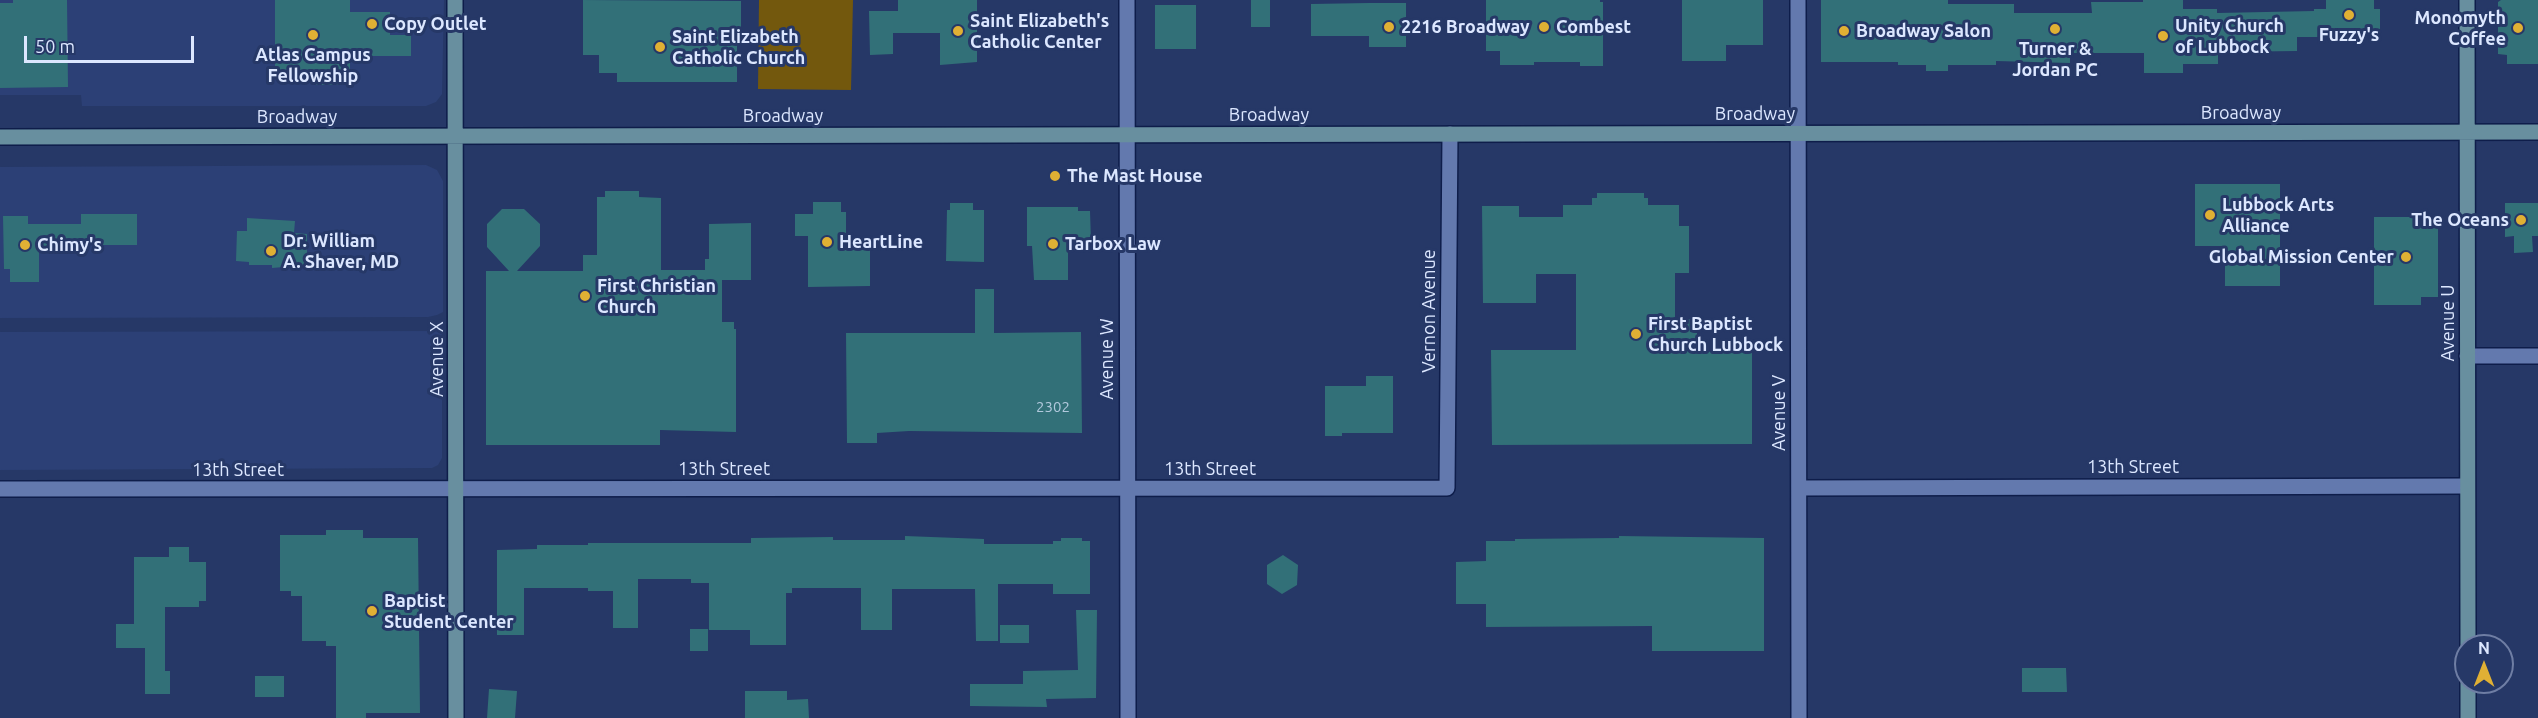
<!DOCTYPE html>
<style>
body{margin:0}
#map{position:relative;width:2538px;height:718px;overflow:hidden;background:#263867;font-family:Ubuntu,sans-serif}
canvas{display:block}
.north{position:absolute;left:2454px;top:634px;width:60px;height:60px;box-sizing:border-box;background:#263867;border:2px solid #6f7ea4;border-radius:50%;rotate:0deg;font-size:16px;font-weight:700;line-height:24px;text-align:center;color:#dce7ff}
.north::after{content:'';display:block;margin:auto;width:21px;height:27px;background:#e0b034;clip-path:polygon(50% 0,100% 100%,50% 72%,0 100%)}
.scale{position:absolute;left:24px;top:36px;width:170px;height:27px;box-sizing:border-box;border:3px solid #dce7ff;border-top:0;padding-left:8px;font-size:18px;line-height:21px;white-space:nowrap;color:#dce7ff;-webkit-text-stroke:4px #263867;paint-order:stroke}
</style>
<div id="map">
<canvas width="2538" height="718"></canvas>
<div class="north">N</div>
<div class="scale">50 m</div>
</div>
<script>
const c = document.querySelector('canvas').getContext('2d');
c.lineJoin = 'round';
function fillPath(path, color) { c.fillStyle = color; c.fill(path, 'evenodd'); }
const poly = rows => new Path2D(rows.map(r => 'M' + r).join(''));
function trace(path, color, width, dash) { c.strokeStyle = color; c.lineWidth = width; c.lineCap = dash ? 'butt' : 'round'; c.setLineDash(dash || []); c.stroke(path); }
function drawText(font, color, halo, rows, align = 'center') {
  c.font = font + ' Ubuntu,sans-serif'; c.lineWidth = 6; c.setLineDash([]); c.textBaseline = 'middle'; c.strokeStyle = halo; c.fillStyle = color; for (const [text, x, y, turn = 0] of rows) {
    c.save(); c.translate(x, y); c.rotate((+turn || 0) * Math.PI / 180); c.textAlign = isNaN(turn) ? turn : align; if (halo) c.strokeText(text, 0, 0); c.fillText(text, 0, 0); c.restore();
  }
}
const built = poly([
 [0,0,444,0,442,94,436,102,426,106,82,106,81,95,0,95],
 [426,165,437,170,443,181,443,312,437,315,428,317,0,318,0,167],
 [438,331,442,332,442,458,438,465,432,468,0,470,0,332]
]);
const green = poly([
 [759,0,853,0,851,90,758,89]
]);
const building = poly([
 [13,0,67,0,68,87,0,88,0,3,13,3],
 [275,0,350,0,350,12,390,12,390,35,411,35,411,56,350,56,350,85,316,85,316,79,285,79,285,71,275,71],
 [583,0,741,1,741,38,737,38,737,82,617,82,617,73,599,73,599,55,583,55],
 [898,0,977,0,977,62,940,65,940,33,893,33,893,54,870,55,869,11,898,11],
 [1251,0,1270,0,1270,27,1251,27],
 [1486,0,1600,0,1600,2,1603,2,1603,66,1580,66,1580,62,1534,62,1534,65,1500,65,1500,51,1486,51],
 [1682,0,1763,0,1763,45,1726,45,1726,61,1682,61],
 [1821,0,1948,0,1948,4,2014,4,2014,13,2092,13,2091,2,2143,2,2143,0,2183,0,2183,9,2217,9,2217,13,2314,11,2314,9,2326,9,2326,0,2374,0,2374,9,2380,9,2380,33,2349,33,2349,37,2297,37,2297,51,2218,52,2218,64,2183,64,2183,73,2144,73,2144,53,2070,53,2070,63,1996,61,1996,65,1948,65,1948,71,1926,71,1926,65,1898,65,1898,62,1821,62],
 [2501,0,2538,0,2538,64,2507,64,2507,55,2498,54,2498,2],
 [1369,3,1406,3,1406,47,1369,47,1369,36,1311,36,1311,4],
 [1155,5,1196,5,1196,49,1155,49],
 [2195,184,2280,184,2280,286,2225,286,2225,246,2195,246],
 [605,191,639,191,639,197,661,198,661,270,705,270,705,259,709,259,709,224,751,223,751,280,722,280,722,322,734,322,734,329,736,329,736,432,660,430,660,445,486,445,486,271,509,271,487,247,487,224,502,209,524,209,540,224,540,246,517,271,583,271,583,255,597,255,597,197,605,197],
 [1597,193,1644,193,1644,198,1648,198,1648,205,1679,205,1679,226,1689,226,1689,273,1675,273,1675,319,1697,319,1697,352,1752,351,1752,444,1492,445,1491,350,1576,350,1576,274,1536,274,1536,303,1483,303,1482,206,1519,206,1519,217,1563,217,1563,205,1592,205,1592,198,1597,198],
 [813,202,841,202,841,212,846,212,846,249,870,249,870,286,808,287,808,236,795,236,795,214,813,214],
 [950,203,973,203,973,210,984,210,984,262,946,261,947,210,950,210],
 [2505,203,2538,203,2538,236,2532,236,2533,252,2514,253,2514,236,2505,237],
 [1027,207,1078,207,1078,211,1090,211,1091,242,1080,242,1080,246,1068,246,1068,280,1034,280,1032,246,1027,246],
 [81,214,137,214,137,245,48,245,48,252,39,252,39,282,10,282,10,269,4,269,3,216,28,216,28,224,81,224],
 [2374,217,2438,217,2438,297,2421,297,2421,305,2374,305],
 [247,218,295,221,294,233,307,234,307,265,272,268,272,265,249,265,249,262,236,261,237,231,247,231],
 [975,289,994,289,994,333,1081,332,1082,433,909,431,877,433,877,443,847,443,846,333,975,333],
 [1366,376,1393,376,1393,433,1342,433,1342,436,1325,436,1325,386,1366,386],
 [326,530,363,530,363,538,418,538,420,713,366,713,366,718,336,718,336,646,326,646,326,641,302,641,302,596,291,596,291,591,280,591,280,535,326,535],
 [905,536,984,539,984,544,1053,544,1053,541,1061,541,1061,538,1082,538,1082,541,1090,541,1090,594,1053,594,1053,584,998,584,998,641,976,641,975,589,892,589,892,630,861,630,861,588,792,588,792,593,786,593,786,645,750,645,750,630,709,630,709,583,691,583,691,579,638,579,638,628,613,628,613,591,588,591,588,588,524,588,524,635,497,635,497,550,537,549,537,545,588,545,588,543,751,543,751,538,833,537,833,540,905,540],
 [1619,536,1764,538,1764,651,1652,651,1652,626,1486,627,1486,604,1456,604,1456,562,1486,561,1486,541,1515,541,1515,539,1619,538],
 [169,547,189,547,189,562,206,562,206,601,199,601,199,607,165,607,165,671,170,671,170,694,145,694,145,648,116,648,116,624,134,624,134,557,169,557],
 [1283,555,1298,565,1297,585,1282,594,1267,584,1267,565],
 [1076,610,1097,610,1096,698,1046,699,1047,707,970,706,970,684,1023,684,1023,671,1078,670],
 [1000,625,1029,625,1029,643,1000,643],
 [690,629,708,629,708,651,690,651],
 [2022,668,2066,668,2067,692,2022,692],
 [255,676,284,676,284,697,255,697],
 [489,689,517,691,515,718,487,718],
 [745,691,787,691,787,700,808,699,809,718,745,718]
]);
const street = poly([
 [1127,0,1128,718],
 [1798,0,1799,718],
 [2467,356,2538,356],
 [1799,488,2467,486],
 [0,489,1447,488,1450,134]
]);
const secondary = poly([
 [455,0,456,718],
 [2467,0,2468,646],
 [0,137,2538,132],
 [2468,682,2468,718]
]);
const markers = [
 [2349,15,6,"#e0b034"],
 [372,24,6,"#e0b034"],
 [1389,27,6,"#e0b034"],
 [1544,27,6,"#e0b034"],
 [2518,28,6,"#e0b034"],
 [2055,29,6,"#e0b034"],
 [958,31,6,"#e0b034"],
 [1844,31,6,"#e0b034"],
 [313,35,6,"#e0b034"],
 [2163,36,6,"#e0b034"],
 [660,47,6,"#e0b034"],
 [1055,176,6,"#e0b034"],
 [2210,215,6,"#e0b034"],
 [2521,220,6,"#e0b034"],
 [827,242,6,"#e0b034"],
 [1053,244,6,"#e0b034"],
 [25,245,6,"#e0b034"],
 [271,251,6,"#e0b034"],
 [2406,257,6,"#e0b034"],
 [585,296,6,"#e0b034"],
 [1636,334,6,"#e0b034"],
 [372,611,6,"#e0b034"]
];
const numberNames = [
 ["2302",1053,407]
];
const poiNames = [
 ["Monomyth",2506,18,"right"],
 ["Coffee",2506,39,"right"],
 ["Saint Elizabeth's",970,21],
 ["Catholic Center",970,42],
 ["Copy Outlet",384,24],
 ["Unity Church",2175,26],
 ["of Lubbock",2175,47],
 ["2216 Broadway",1401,27],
 ["Combest",1556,27],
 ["Broadway Salon",1856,31],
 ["Fuzzy's",2349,35,"center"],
 ["Saint Elizabeth",672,37],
 ["Catholic Church",672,58],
 ["Turner &",2055,49,"center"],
 ["Jordan PC",2055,70,"center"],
 ["Atlas Campus",313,55,"center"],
 ["Fellowship",313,76,"center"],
 ["The Mast House",1067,176],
 ["Lubbock Arts",2222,205],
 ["Alliance",2222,226],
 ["The Oceans",2509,220,"right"],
 ["Dr. William",283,241],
 ["A. Shaver, MD",283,262],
 ["HeartLine",839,242],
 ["Tarbox Law",1065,244],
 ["Chimy's",37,245],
 ["Global Mission Center",2394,257,"right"],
 ["First Christian",597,286],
 ["Church",597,307],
 ["First Baptist",1648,324],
 ["Church Lubbock",1648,345],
 ["Baptist",384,601],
 ["Student Center",384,622]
];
const streetNames = [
 ["Broadway",2241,113],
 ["Broadway",1755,114],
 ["Broadway",1269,115],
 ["Broadway",783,116],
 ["Broadway",297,117],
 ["Vernon Avenue",1429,311,-90],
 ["Avenue U",2448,323,-90],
 ["Avenue X",437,359,-90],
 ["Avenue W",1107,359,-90],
 ["Avenue V",1779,413,-90],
 ["13th Street",2133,467],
 ["13th Street",724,469],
 ["13th Street",1210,469],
 ["13th Street",238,470]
];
fillPath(built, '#2c4076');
fillPath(green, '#73580d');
fillPath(building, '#327078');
trace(street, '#0e1d4a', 18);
trace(secondary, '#0e1d4a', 18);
trace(street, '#6379ae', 15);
trace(secondary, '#688f9f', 15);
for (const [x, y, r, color] of markers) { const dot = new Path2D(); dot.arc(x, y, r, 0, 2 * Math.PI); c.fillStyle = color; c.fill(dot); trace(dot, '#263867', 2); }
drawText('15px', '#b2c9dd', null, numberNames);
drawText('bold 18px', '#dce7ff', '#263867', poiNames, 'left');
drawText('18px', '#dce7ff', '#263867', streetNames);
</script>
